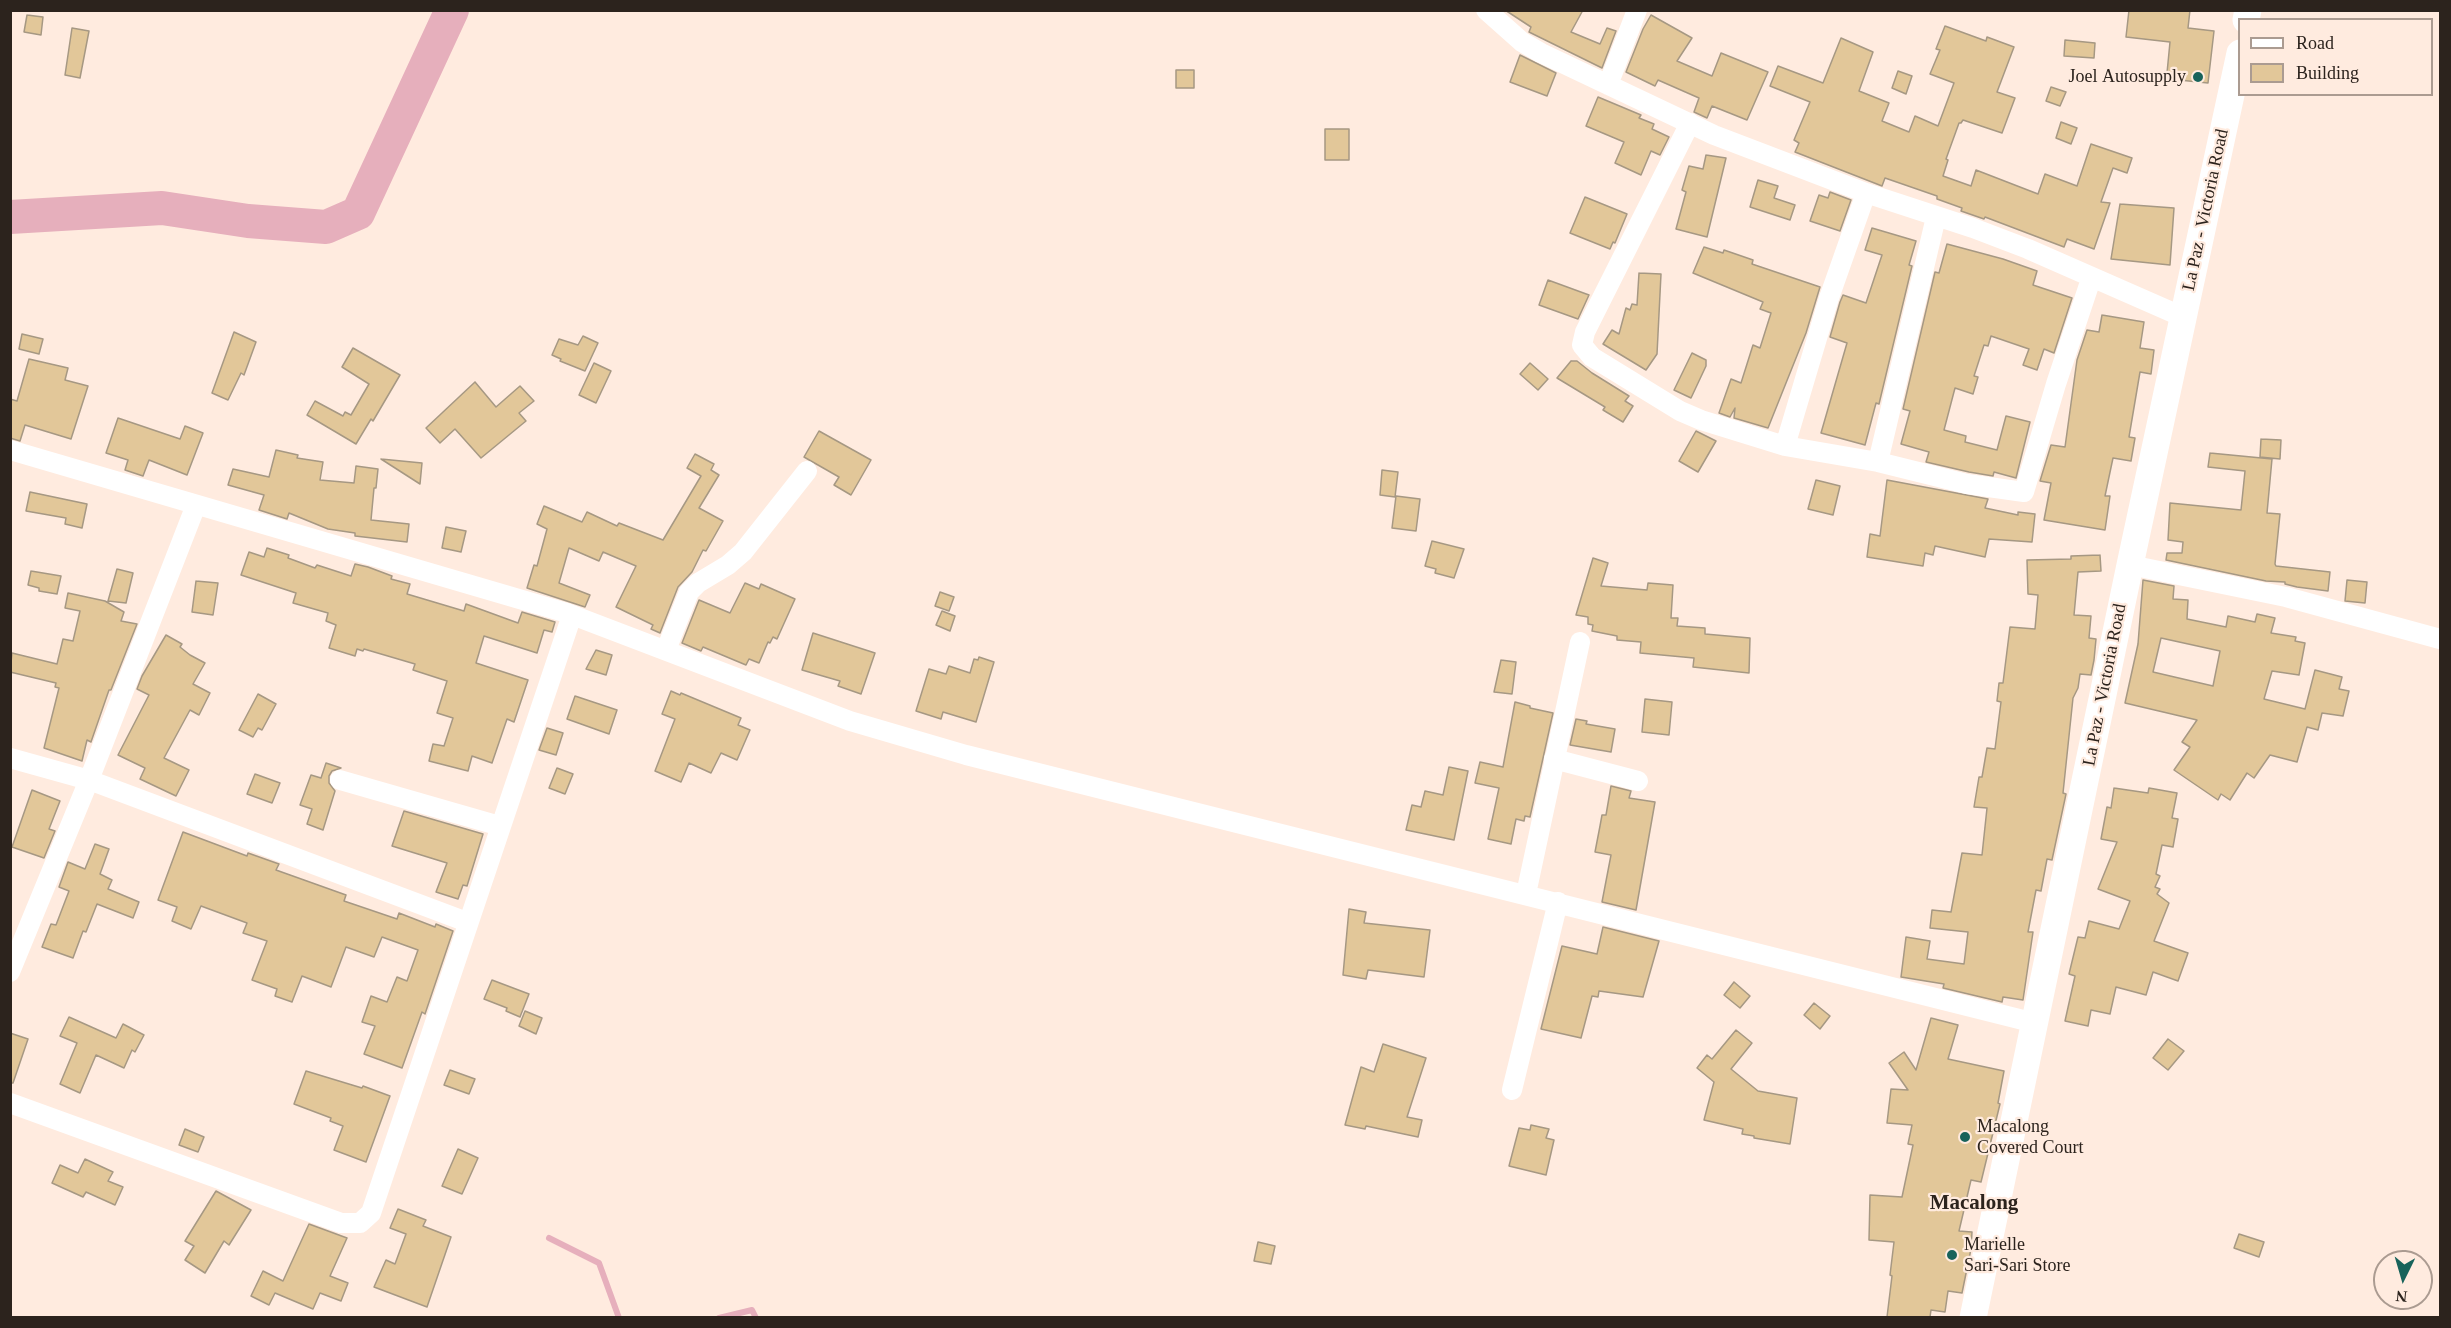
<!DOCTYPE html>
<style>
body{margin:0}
#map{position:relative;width:2451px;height:1328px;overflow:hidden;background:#ffebdf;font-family:Georgia,serif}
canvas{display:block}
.frame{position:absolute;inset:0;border:12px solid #2c231d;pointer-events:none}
.legend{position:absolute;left:2238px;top:18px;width:195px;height:78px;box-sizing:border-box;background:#ffebdf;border:2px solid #ab9b91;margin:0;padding:8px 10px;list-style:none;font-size:18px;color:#2c231d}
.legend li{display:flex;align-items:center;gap:12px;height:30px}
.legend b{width:30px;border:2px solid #ab9b91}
.north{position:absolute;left:2373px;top:1250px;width:60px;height:60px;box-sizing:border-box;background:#ffebdf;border:2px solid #ab9b91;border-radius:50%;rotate:185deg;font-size:16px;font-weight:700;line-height:24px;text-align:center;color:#2c231d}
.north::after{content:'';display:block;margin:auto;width:21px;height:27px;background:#18635b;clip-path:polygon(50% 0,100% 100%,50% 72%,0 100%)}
</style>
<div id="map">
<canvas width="2451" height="1328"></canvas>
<div class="frame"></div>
<ul class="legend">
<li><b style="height:8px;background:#fff"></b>Road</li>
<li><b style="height:16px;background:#e2c799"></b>Building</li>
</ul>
<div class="north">N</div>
</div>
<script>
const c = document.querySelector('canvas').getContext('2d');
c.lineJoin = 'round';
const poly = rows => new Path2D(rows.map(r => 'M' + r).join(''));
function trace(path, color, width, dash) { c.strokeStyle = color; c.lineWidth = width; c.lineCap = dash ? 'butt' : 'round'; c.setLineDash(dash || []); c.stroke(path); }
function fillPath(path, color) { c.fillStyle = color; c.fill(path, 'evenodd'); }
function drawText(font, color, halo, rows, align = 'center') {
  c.font = font + ' Georgia,serif'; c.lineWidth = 4.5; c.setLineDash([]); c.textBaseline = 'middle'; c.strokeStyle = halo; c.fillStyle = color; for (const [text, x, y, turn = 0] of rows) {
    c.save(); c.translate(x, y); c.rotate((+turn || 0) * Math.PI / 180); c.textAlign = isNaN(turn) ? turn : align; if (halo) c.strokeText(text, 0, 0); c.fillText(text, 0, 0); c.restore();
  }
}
const stream = poly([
 [549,1238,599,1263,619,1318],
 [719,1318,752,1310,756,1318]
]);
const river = poly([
 [10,217,162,208,248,221,326,227,358,213,452,10]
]);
const building = poly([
 [1505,10,1583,10,1571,32,1600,44,1607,28,1616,31,1602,68,1529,32,1531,27,1505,10],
 [2129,10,2190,10,2188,28,2214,31,2208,83,2179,80,2179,76,2167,73,2170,42,2126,37,2129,10],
 [27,15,43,17,41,35,24,32,27,15],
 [1651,15,1692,38,1677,61,1712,76,1721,53,1768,72,1747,120,1712,106,1707,118,1694,112,1699,98,1658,80,1655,86,1626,72,1643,29,1651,15],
 [1945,26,1986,41,1987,37,2014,47,1997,92,2015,98,2002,133,1963,120,1961,123,1959,123,1946,159,1948,160,1943,176,1971,186,1976,170,2038,194,2045,174,2077,186,2091,144,2132,158,2127,173,2113,168,2101,202,2110,203,2094,249,2067,239,2064,247,1985,217,1984,219,1961,211,1962,208,1937,199,1937,196,1885,178,1882,186,1795,152,1799,143,1794,140,1810,102,1770,86,1778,66,1823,83,1841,38,1873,52,1859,91,1889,103,1882,121,1909,132,1915,116,1938,126,1954,83,1930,74,1940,50,1936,49,1945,26],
 [72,28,89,31,80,78,65,75,72,28],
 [2065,40,2095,43,2094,58,2064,56,2065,40],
 [1520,55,1556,73,1547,96,1510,82,1520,55],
 [1176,70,1194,70,1194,88,1176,88,1176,70],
 [1898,71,1912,76,1906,94,1892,88,1898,71],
 [2051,87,2066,92,2060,106,2046,101,2051,87],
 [1598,97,1641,115,1639,118,1654,124,1652,129,1669,137,1660,155,1651,151,1641,175,1615,163,1624,142,1586,126,1598,97],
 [2061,122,2077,128,2071,144,2056,138,2061,122],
 [1325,129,1349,129,1349,160,1325,160,1325,129],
 [1706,155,1726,158,1707,237,1676,229,1686,192,1682,190,1689,166,1703,169,1706,155],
 [1758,180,1778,186,1774,198,1795,205,1790,220,1750,207,1758,180],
 [1830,192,1851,200,1840,231,1810,221,1819,195,1828,198,1830,192],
 [1585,197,1627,214,1615,243,1613,242,1610,249,1570,233,1585,197],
 [2120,204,2174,208,2170,265,2111,259,2120,204],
 [1872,228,1916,241,1909,265,1912,266,1879,404,1876,403,1865,445,1821,433,1847,343,1830,337,1840,302,1843,295,1866,303,1882,255,1865,250,1872,228],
 [1947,244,2003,259,2037,271,2033,285,2072,298,2054,353,2044,349,2037,370,2023,365,2029,349,1991,336,1988,346,1984,345,1974,376,1978,377,1973,394,1955,388,1944,430,1966,436,1965,442,1997,450,2006,416,2030,422,2016,478,1994,472,1993,476,1969,472,1926,462,1929,452,1901,444,1910,411,1903,409,1935,272,1939,273,1947,244],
 [1704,247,1723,253,1724,250,1753,260,1752,264,1820,287,1806,333,1768,428,1734,418,1735,408,1730,417,1719,413,1731,379,1741,383,1753,345,1760,348,1771,313,1760,309,1763,302,1693,273,1704,247],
 [1639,273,1661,274,1657,354,1646,370,1603,344,1612,330,1619,334,1626,308,1630,310,1632,304,1637,305,1639,273],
 [1548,280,1589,295,1578,319,1539,305,1548,280],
 [2102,315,2144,322,2140,348,2154,350,2151,374,2140,372,2129,437,2135,438,2131,461,2113,458,2105,496,2110,496,2105,530,2044,520,2051,483,2040,481,2051,445,2065,447,2077,360,2087,330,2099,332,2102,315],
 [234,332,256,342,244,375,241,373,228,400,212,393,234,332],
 [22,334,43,339,39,354,19,349,22,334],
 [583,336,598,343,585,371,560,361,561,359,552,355,559,339,578,345,583,336],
 [353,348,400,375,373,421,371,419,356,444,307,415,315,401,343,416,345,412,351,415,369,384,342,367,353,348],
 [1692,353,1706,360,1706,366,1691,398,1674,390,1692,353],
 [29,359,68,368,65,380,88,386,71,439,25,425,20,441,10,438,10,399,17,401,29,359],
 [1571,361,1577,361,1592,373,1629,396,1625,401,1633,406,1623,422,1603,410,1605,407,1557,378,1571,361],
 [594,363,611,371,596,403,579,395,594,363],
 [1530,363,1548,379,1538,390,1520,374,1530,363],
 [475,382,496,407,520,386,534,401,519,413,526,421,481,458,455,429,440,443,426,428,475,382],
 [118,418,180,439,185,426,203,433,187,475,149,460,143,476,125,470,128,460,106,453,118,418],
 [819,431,871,460,851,495,834,485,839,477,804,457,819,431],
 [1696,431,1716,441,1698,472,1679,461,1696,431],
 [2261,439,2281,440,2280,459,2260,457,2261,439],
 [276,450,298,455,297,458,323,462,320,480,354,483,356,466,378,469,376,488,374,488,371,520,409,524,407,542,355,536,355,533,328,529,289,513,287,519,259,510,264,495,228,485,233,469,269,477,276,450],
 [2210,453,2272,459,2267,513,2280,514,2275,564,2276,566,2330,572,2328,591,2297,587,2285,584,2285,582,2266,581,2166,560,2167,553,2182,553,2183,542,2168,540,2170,503,2241,510,2245,471,2208,467,2210,453],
 [695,454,714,464,711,470,719,475,699,508,723,521,706,551,703,550,692,572,678,587,660,633,651,629,653,625,616,607,636,566,603,552,599,561,569,548,559,583,590,595,585,607,527,588,534,565,537,566,547,529,537,524,544,506,582,522,587,512,617,526,619,523,663,540,701,476,687,468,695,454],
 [381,459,422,463,420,484,381,459],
 [1382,470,1398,472,1395,497,1380,495,1382,470],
 [1816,480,1840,486,1833,515,1808,509,1816,480],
 [1887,480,1988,499,1985,508,2018,515,2018,512,2035,514,2032,542,1989,539,1985,557,1935,546,1933,555,1925,553,1923,566,1867,557,1870,534,1880,536,1887,480],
 [30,492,87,504,82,528,65,524,66,518,26,511,30,492],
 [1396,496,1420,499,1416,531,1392,528,1396,496],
 [446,527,466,531,461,552,442,548,446,527],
 [1432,541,1464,549,1454,578,1435,573,1436,569,1425,566,1432,541],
 [267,548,289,555,288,558,315,568,317,565,351,576,355,564,368,567,392,576,391,579,410,584,407,594,464,611,466,604,518,623,522,612,555,622,552,632,544,630,537,653,484,636,476,663,528,680,514,722,507,719,492,763,472,756,468,771,429,761,433,744,444,746,453,718,437,713,447,681,413,670,415,664,364,649,363,651,357,649,355,656,329,648,336,625,326,621,328,613,293,603,296,593,241,575,249,552,264,557,267,548],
 [2100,555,2101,571,2078,572,2074,615,2091,616,2089,638,2096,639,2094,660,2091,675,2080,674,2078,688,2073,698,2063,793,2066,794,2052,860,2047,859,2041,891,2036,890,2028,932,2033,932,2023,1000,2003,997,2002,1002,1943,988,1944,984,1901,977,1906,937,1930,941,1927,959,1964,964,1968,932,1930,928,1932,910,1951,912,1962,853,1982,855,1987,808,1974,807,1979,777,1982,777,1987,748,1995,749,2001,702,1997,701,1999,683,2003,683,2010,627,2035,629,2038,595,2028,594,2027,560,2071,559,2071,556,2100,555],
 [1593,558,1608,563,1601,586,1647,590,1648,583,1673,585,1671,618,1678,618,1677,626,1705,628,1705,634,1750,638,1749,673,1693,667,1694,658,1640,653,1641,642,1617,640,1617,636,1592,631,1593,625,1588,624,1588,617,1576,615,1593,558],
 [117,569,133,573,126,603,108,601,117,569],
 [31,571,61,576,57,594,39,591,39,588,28,585,31,571],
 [2143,580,2174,586,2173,599,2188,600,2187,619,2226,627,2228,616,2255,622,2257,614,2275,618,2271,633,2296,637,2295,641,2305,643,2299,675,2272,671,2264,699,2305,709,2315,670,2342,677,2339,689,2349,691,2343,716,2322,713,2318,730,2307,727,2297,762,2270,755,2254,778,2247,773,2230,800,2221,794,2218,800,2174,770,2190,747,2182,742,2197,720,2125,703,2138,644,2143,580],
 [2161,638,2220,651,2213,686,2153,672,2161,638],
 [2347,580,2367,582,2365,603,2345,601,2347,580],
 [196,581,218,583,213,615,192,612,196,581],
 [745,583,759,589,761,584,795,599,777,639,773,637,770,643,768,642,759,663,749,659,746,665,703,647,701,651,682,643,699,600,730,613,745,583],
 [940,592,954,597,949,611,935,606,940,592],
 [68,593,105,601,124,612,121,621,137,624,111,690,109,690,91,742,87,740,82,761,44,748,59,688,55,687,56,683,10,672,12,653,57,664,63,639,73,641,80,611,65,608,68,593],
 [942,611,955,616,950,631,936,625,942,611],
 [813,633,875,653,861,694,838,686,840,681,802,670,813,633],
 [166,635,182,644,180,647,190,655,205,663,193,684,210,693,199,715,190,710,164,758,189,770,176,796,140,779,145,768,118,755,149,695,137,689,142,676,166,635],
 [596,650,612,655,606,675,586,669,596,650],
 [979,657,994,662,976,722,943,712,941,719,916,711,929,669,946,674,949,666,970,673,974,659,978,660,979,657],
 [1501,660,1516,662,1512,694,1494,692,1501,660],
 [671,691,680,695,681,693,741,718,738,725,750,730,737,760,721,753,711,773,689,763,681,782,655,771,675,719,662,714,671,691],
 [258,694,276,704,262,730,258,728,253,737,239,730,258,694],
 [575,696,617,710,609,734,567,719,575,696],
 [1645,699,1672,702,1669,735,1642,732,1645,699],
 [1515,702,1530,706,1530,708,1553,713,1530,817,1525,816,1524,821,1516,819,1511,844,1488,839,1499,788,1475,783,1480,762,1503,767,1515,702],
 [1576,719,1587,721,1586,724,1615,729,1611,752,1570,745,1576,719],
 [547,728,563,733,556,755,539,750,547,728],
 [326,763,341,768,332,771,329,776,329,783,335,791,323,830,307,824,312,809,300,805,311,775,321,778,326,763],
 [1449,767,1468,771,1454,840,1406,830,1412,805,1421,807,1425,791,1443,795,1449,767],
 [557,768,573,774,565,794,549,788,557,768],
 [255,774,280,783,272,803,247,794,255,774],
 [1611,786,1631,791,1629,798,1655,802,1636,910,1602,902,1611,855,1595,852,1600,826,1602,815,1606,815,1611,786],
 [2114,788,2148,793,2149,788,2177,793,2172,818,2178,819,2173,847,2162,845,2156,874,2160,876,2155,887,2160,889,2157,894,2169,903,2154,941,2188,953,2178,981,2153,972,2146,995,2116,987,2110,1014,2091,1010,2088,1026,2065,1021,2075,976,2069,974,2078,937,2085,938,2089,921,2119,929,2130,901,2098,889,2117,842,2101,839,2107,807,2111,808,2114,788],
 [32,790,60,801,49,829,55,831,44,858,12,847,32,790],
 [404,811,483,834,467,886,463,885,458,899,436,892,447,863,392,846,404,811],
 [183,832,247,856,248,853,279,864,276,870,346,895,344,901,397,919,399,913,435,927,436,924,453,931,425,1014,422,1012,402,1068,364,1054,375,1026,362,1022,371,996,387,1002,397,977,407,981,418,950,382,937,374,957,346,947,331,987,302,976,292,1002,275,996,277,989,252,980,267,941,243,933,247,923,201,906,191,929,172,921,177,907,158,900,183,832],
 [95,844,109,849,100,874,112,880,108,889,139,902,133,918,97,904,86,932,83,931,73,958,42,947,51,924,56,925,69,891,59,887,68,862,85,869,95,844],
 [1349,909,1366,912,1364,923,1430,930,1424,977,1368,970,1366,979,1343,975,1349,909],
 [1603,927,1659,941,1643,997,1599,991,1598,997,1592,996,1581,1038,1541,1029,1562,946,1597,954,1603,927],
 [492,980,529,994,520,1017,506,1011,507,1008,484,999,492,980],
 [1734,982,1750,996,1740,1008,1724,995,1734,982],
 [1814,1003,1830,1016,1820,1029,1804,1015,1814,1003],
 [525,1011,542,1018,536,1034,519,1026,525,1011],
 [69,1017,116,1038,123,1024,144,1035,135,1052,132,1050,124,1068,96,1055,80,1093,60,1084,77,1043,60,1036,69,1017],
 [1931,1018,1958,1025,1948,1059,2004,1071,1998,1103,2000,1104,1981,1182,1971,1180,1959,1231,1972,1232,1971,1249,1962,1293,1948,1291,1945,1312,1931,1310,1930,1317,1887,1317,1892,1276,1890,1275,1894,1242,1869,1240,1870,1195,1902,1197,1913,1145,1908,1144,1912,1125,1887,1123,1891,1089,1908,1090,1889,1063,1904,1052,1916,1070,1931,1018],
 [1736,1030,1752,1043,1731,1069,1758,1091,1797,1098,1790,1144,1754,1138,1754,1136,1742,1134,1743,1129,1704,1120,1714,1082,1697,1068,1707,1055,1712,1059,1736,1030],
 [10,1033,28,1039,13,1083,10,1083,10,1033],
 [2168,1039,2184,1051,2168,1070,2153,1058,2168,1039],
 [1383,1044,1426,1058,1407,1117,1422,1120,1418,1137,1366,1126,1365,1129,1345,1125,1361,1067,1374,1072,1383,1044],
 [450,1070,475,1079,469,1094,444,1085,450,1070],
 [306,1071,362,1088,363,1086,390,1096,366,1162,334,1150,343,1126,330,1121,331,1118,294,1104,306,1071],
 [1531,1125,1549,1129,1546,1138,1554,1140,1546,1175,1509,1166,1519,1128,1530,1130,1531,1125],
 [185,1129,204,1137,198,1152,179,1145,185,1129],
 [458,1149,478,1158,462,1194,442,1186,458,1149],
 [85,1159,113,1172,108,1181,123,1187,115,1205,86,1192,83,1197,52,1183,60,1165,78,1173,85,1159],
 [216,1191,251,1210,229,1245,224,1241,205,1273,185,1260,194,1246,185,1241,216,1191],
 [398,1209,426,1220,423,1226,451,1237,427,1307,374,1287,386,1260,395,1264,406,1234,390,1228,398,1209],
 [309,1224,347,1238,330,1276,348,1283,341,1301,320,1293,313,1309,275,1293,269,1305,251,1296,263,1271,283,1281,309,1224],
 [2239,1234,2264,1242,2259,1257,2234,1248,2239,1234],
 [1258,1242,1275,1246,1271,1264,1254,1261,1258,1242]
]);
const minor = poly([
 [1486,10,1522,42,1541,53,1714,135,1866,193,1973,228,2028,249,2183,317],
 [1608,85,1637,10],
 [1690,123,1585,332,1582,345,1592,357,1680,411,1701,420,1785,446,1878,462,1936,217],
 [1785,446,1829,298,1866,193],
 [10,450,567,613,850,721,966,755,2035,1023],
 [1878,462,1967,484,2024,492,2056,384,2091,279],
 [2130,565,2286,597,2440,639],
 [666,650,689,592,698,583,728,565,743,552,807,471],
 [10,758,89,780,467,922],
 [1554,759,1638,781],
 [340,780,500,826],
 [1526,894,1580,642],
 [10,972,89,780,196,505],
 [1512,1090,1558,902],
 [10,1103,341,1223,360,1223,371,1213,572,615]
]);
const secondary = poly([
 [2246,20,2248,10],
 [1973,1318,2130,565,2240,53]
]);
const markers = [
 [2198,77,6,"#18635b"],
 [1965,1137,6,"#18635b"],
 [1952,1255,6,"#18635b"]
];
const poiNames = [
 ["Joel Autosupply",2186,77,"right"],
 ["Macalong",1977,1127],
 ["Covered Court",1977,1148],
 ["Marielle",1964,1245],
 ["Sari-Sari Store",1964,1266]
];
const streetNames = [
 ["La Paz - Victoria Road",2206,210,-78],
 ["La Paz - Victoria Road",2105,685,-79]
];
const quarterNames = [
 ["Macalong",1974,1204]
];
trace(stream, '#e6afbc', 6);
trace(river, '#e6afbc', 34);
fillPath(building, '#e2c799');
trace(building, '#a69883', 1.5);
trace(minor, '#fff', 20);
trace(secondary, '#fff', 27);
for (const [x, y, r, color] of markers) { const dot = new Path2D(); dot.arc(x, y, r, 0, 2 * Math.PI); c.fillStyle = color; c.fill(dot); trace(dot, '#ffebdf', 2); }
drawText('18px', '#2c231d', '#ffebdf', poiNames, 'left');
drawText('18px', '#2c231d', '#ffebdf', streetNames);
drawText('bold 21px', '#2c231d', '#ffebdf', quarterNames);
</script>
